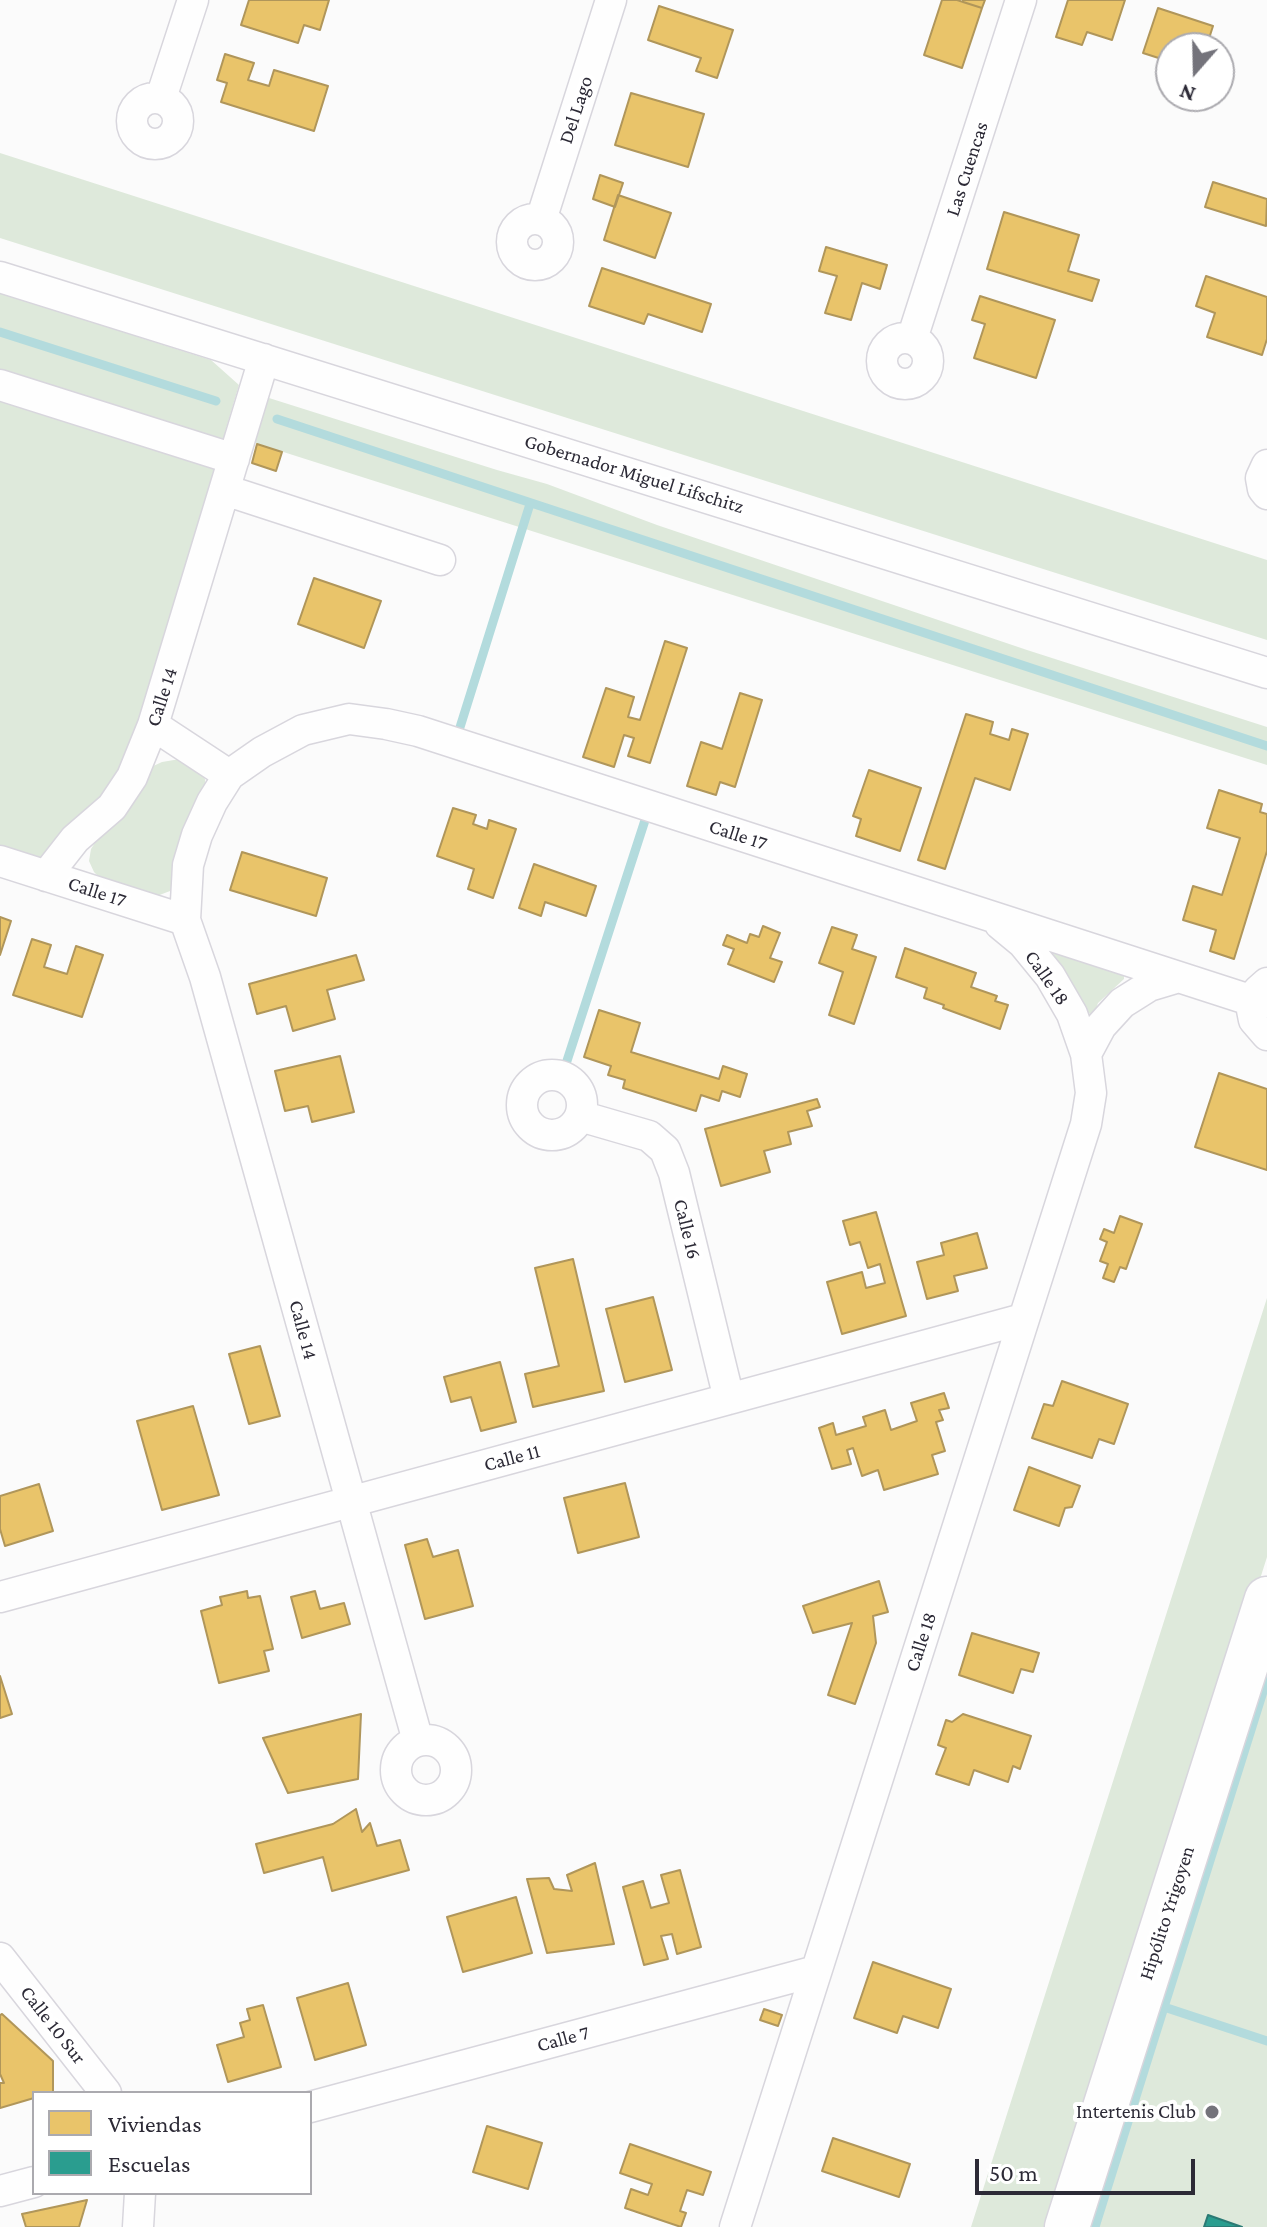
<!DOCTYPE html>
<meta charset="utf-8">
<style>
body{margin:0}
#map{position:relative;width:1267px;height:2227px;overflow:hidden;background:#fbfbfb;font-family:"Crimson Pro",serif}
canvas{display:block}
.legend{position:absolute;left:32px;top:2091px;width:280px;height:104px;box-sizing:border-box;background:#fff;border:2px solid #abaaaf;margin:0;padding:10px 14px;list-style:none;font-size:24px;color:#2c2a36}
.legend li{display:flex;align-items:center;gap:16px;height:40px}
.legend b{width:40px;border:2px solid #abaaaf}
.north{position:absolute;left:1155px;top:32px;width:80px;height:80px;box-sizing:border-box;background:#fff;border:2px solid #abaaaf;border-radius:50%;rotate:200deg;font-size:22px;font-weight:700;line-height:32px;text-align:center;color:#2c2a36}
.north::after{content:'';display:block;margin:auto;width:28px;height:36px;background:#74737b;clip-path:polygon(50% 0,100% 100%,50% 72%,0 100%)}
.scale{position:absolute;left:975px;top:2159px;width:220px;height:36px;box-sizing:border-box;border:4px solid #2c2a36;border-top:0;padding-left:10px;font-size:24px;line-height:28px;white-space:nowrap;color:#2c2a36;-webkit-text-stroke:6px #fff;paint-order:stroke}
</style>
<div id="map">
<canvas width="1267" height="2227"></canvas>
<ul class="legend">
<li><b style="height:22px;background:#e9c46a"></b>Viviendas</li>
<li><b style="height:22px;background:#2a9d8f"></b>Escuelas</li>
</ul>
<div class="north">N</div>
<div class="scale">50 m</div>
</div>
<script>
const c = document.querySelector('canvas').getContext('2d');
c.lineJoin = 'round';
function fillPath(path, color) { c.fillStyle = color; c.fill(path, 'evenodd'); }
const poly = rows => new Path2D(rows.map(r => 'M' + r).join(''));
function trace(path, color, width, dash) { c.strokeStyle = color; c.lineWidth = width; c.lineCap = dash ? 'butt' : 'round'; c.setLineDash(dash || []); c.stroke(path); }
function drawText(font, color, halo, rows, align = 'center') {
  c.font = font + ' "Crimson Pro",serif'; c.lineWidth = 8; c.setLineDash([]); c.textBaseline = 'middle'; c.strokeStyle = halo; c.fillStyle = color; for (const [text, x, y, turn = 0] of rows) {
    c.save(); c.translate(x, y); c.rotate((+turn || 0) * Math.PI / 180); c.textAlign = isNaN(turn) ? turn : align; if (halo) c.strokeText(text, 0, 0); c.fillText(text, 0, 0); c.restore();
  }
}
const green = poly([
 [0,153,1267,560,1267,640,0,238],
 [0,293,211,360,239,385,225,432,240,437,153,725,46,876,0,861],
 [269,398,497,470,547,484,657,525,1027,650,1267,727,1267,765,252,442],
 [180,759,194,766,205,779,206,792,179,879,170,891,157,896,103,881,94,872,89,861,91,849,96,841,128,809,149,768,162,762],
 [1055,952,1124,975,1124,979,1098,1003,1095,1012,1091,1014,1084,1012,1066,973,1052,956],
 [1267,1298,1267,1557,1090,2116,1054,2227,971,2227],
 [1267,1652,1267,2227,1083,2227]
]);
const homes = poly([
 [249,0,329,0,320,30,304,25,298,43,241,25,249,0],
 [942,0,957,0,982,8,962,68,924,55,942,0],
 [963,0,985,0,982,8,963,2,963,0],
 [1068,0,1125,0,1112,40,1087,32,1082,45,1056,37,1068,0],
 [659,6,733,30,717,78,696,71,701,58,648,40,659,6],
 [1158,8,1213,26,1206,48,1171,48,1171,62,1143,53,1158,8],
 [225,54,254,63,248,80,269,86,274,70,328,86,314,131,221,102,227,83,217,80,225,54],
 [631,93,704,114,688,167,615,145,631,93],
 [600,175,623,183,615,207,593,199,600,175],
 [1213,182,1267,199,1266,226,1205,207,1213,182],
 [618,195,671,213,655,258,604,240,618,195],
 [1004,212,1079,235,1068,271,1099,280,1092,301,987,269,1004,212],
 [826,247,887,265,880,289,862,283,851,320,825,313,837,276,819,271,826,247],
 [602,268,711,304,702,332,648,314,644,324,589,306,602,268],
 [1206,276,1267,297,1267,339,1262,355,1207,337,1215,313,1196,306,1206,276],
 [980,296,1055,320,1036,378,974,358,985,324,972,320,980,296],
 [257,444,282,452,276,471,252,463,257,444],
 [314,578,381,601,364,648,298,624,314,578],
 [665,641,687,648,650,763,628,756,634,738,624,735,614,767,583,757,606,688,634,697,628,717,640,720,665,641],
 [740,693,762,700,735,787,720,782,716,795,687,786,701,742,722,749,740,693],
 [966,714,993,722,990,734,1009,740,1012,729,1028,734,1010,790,975,778,945,869,918,860,966,714],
 [869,770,921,788,900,851,856,836,861,819,853,816,869,770],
 [1219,790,1262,804,1260,812,1267,814,1267,851,1234,959,1210,951,1216,930,1183,920,1193,886,1222,895,1240,838,1207,828,1219,790],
 [453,808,476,815,473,824,487,829,489,820,516,829,493,898,468,889,474,869,437,856,453,808],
 [242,852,327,878,316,916,230,890,242,852],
 [534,864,596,886,586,916,545,902,541,916,519,908,534,864],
 [0,917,11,921,0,955,0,917],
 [763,926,780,933,770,958,782,962,774,982,728,964,734,949,723,945,727,935,747,943,750,934,759,937,763,926],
 [832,927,857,935,852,949,876,957,854,1024,829,1015,843,972,819,963,832,927],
 [32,939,51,945,44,967,67,974,76,946,103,955,82,1017,13,995,32,939],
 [905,948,976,973,971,987,997,996,995,1001,1008,1005,1000,1029,943,1008,944,1005,924,998,927,988,896,977,905,948],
 [356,955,364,980,327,990,335,1019,293,1031,286,1006,257,1014,249,984,356,955],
 [599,1010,640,1023,631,1052,719,1079,723,1066,747,1074,740,1097,722,1091,719,1101,701,1095,696,1111,623,1088,625,1080,608,1075,611,1066,584,1057,599,1010],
 [340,1056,354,1112,312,1122,308,1106,285,1111,275,1071,340,1056],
 [1219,1073,1267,1089,1267,1170,1195,1147,1219,1073],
 [817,1099,820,1107,807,1111,812,1126,788,1132,791,1144,764,1151,770,1172,721,1186,705,1129,817,1099],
 [876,1212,906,1316,842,1334,827,1282,862,1272,866,1288,885,1283,880,1264,868,1268,860,1242,850,1245,843,1221,876,1212],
 [1120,1216,1142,1224,1126,1269,1120,1267,1114,1282,1103,1278,1108,1264,1100,1261,1107,1242,1100,1239,1104,1229,1114,1233,1120,1216],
 [977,1233,987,1268,954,1276,958,1291,927,1299,917,1262,944,1255,941,1243,977,1233],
 [573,1259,604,1391,533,1407,525,1374,559,1366,535,1268,573,1259],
 [653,1297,672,1370,625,1382,606,1309,653,1297],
 [260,1346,280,1416,249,1424,229,1354,260,1346],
 [500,1362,516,1422,481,1431,471,1397,451,1402,444,1377,500,1362],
 [1062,1381,1128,1404,1114,1444,1099,1439,1092,1458,1032,1438,1044,1404,1053,1406,1062,1381],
 [944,1393,949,1408,939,1410,943,1420,936,1422,945,1451,932,1455,938,1474,884,1490,878,1470,862,1476,853,1448,847,1450,851,1464,832,1469,819,1428,833,1423,836,1435,866,1426,863,1417,885,1410,891,1430,917,1421,911,1403,944,1393],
 [193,1406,219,1495,162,1510,137,1421,193,1406],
 [1029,1467,1080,1486,1072,1507,1065,1508,1059,1526,1014,1510,1029,1467],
 [625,1483,639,1537,578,1553,564,1498,625,1483],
 [39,1484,53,1531,5,1546,0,1529,0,1496,39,1484],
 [427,1539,433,1557,458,1550,473,1606,425,1619,405,1545,427,1539],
 [879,1581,888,1612,873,1616,876,1643,855,1704,828,1695,852,1623,813,1633,803,1606,879,1581],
 [247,1591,248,1598,260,1596,273,1649,264,1651,269,1671,219,1683,201,1611,222,1605,220,1597,247,1591],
 [315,1591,320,1609,344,1603,350,1624,302,1638,291,1597,315,1591],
 [972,1633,1039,1653,1033,1672,1021,1669,1013,1693,959,1675,972,1633],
 [0,1676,12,1714,0,1718,0,1676],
 [361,1714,358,1779,288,1793,263,1738,361,1714],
 [963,1714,1031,1736,1020,1769,1013,1766,1008,1782,974,1770,969,1785,936,1774,946,1748,938,1745,946,1720,952,1722,963,1714],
 [356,1809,362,1832,370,1823,377,1846,400,1840,409,1870,332,1891,323,1857,264,1873,256,1844,333,1824,356,1809],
 [595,1863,614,1944,547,1953,527,1879,549,1878,554,1889,572,1891,567,1875,595,1863],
 [680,1870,701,1947,677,1954,672,1934,661,1936,668,1959,644,1965,623,1887,643,1881,651,1908,669,1903,661,1875,680,1870],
 [516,1897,532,1953,463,1972,447,1917,516,1897],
 [873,1962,951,1989,938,2028,903,2016,897,2033,854,2018,873,1962],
 [348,1983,366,2045,315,2060,297,1998,348,1983],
 [263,2005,281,2067,228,2082,217,2045,244,2037,240,2023,250,2020,247,2009,263,2005],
 [764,2009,782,2015,778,2026,760,2020,764,2009],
 [2,2014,53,2061,53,2093,34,2093,34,2098,0,2108,0,2083,4,2083,0,2074,0,2015,2,2014],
 [487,2126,542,2143,528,2189,473,2172,487,2126],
 [833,2138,910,2164,899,2197,822,2171,833,2138],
 [630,2144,711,2172,703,2195,687,2190,680,2211,686,2213,681,2227,625,2208,631,2189,648,2195,652,2184,620,2173,630,2144],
 [87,2200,79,2227,26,2227,22,2214,87,2200]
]);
const schools = poly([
 [1208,2215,1242,2227,1204,2227,1208,2215]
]);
const stream = poly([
 [0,332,216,401],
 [277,419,1267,746],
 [456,740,530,504],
 [564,1070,648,811],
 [1164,2007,1267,2041],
 [1095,2227,1267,1679]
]);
const street = poly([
 [161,98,193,0],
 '132 121a23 23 0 1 1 46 0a23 23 0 1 1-46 0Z',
 '512 242a23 23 0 1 1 46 0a23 23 0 1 1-46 0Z',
 [541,220,611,0],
 [0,277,1267,673],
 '882 361a23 23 0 1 1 46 0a23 23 0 1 1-46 0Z',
 [912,339,1021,0],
 [0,385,234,459],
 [1267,465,1261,478,1263,489,1267,494],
 [225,490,440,560],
 [153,725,229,775],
 [0,861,185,920],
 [46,876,75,839,112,807,132,777,153,725,264,359],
 [1267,983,1258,991,1252,1010,1254,1020,1267,1035],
 [1086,1054,1101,1026,1122,1003,1149,986,1179,977],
 '522 1105a30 30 0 1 1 60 0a30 30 0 1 1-60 0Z',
 [580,1116,649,1136,665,1150,674,1173,729,1399],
 [0,1597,1023,1319],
 '396 1770a30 30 0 1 1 60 0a30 30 0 1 1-60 0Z',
 [418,1741,205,977,185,920,188,865,197,835,212,802,229,775,262,752,303,730,349,719,386,724,418,731,1253,1001],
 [0,1958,106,2093],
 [310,2107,816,1971],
 [0,2191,34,2182],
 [138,2227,140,2193],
 [735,2227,1086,1124,1091,1093,1086,1054,1072,1014,1050,976,1023,943,1000,924]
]);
const secondary = poly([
 [1067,2227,1267,1599]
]);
const markers = [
 [1212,2112,8,"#74737b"]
];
const streetNames = [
 ["Del Lago",576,110,-72],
 ["Las Cuencas",967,169,-72],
 ["Gobernador Miguel Lifschitz",634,474,17],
 ["Calle 14",162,697,-72],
 ["Calle 17",738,835,18],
 ["Calle 17",97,892,18],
 ["Calle 18",1047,978,55],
 ["Calle 16",687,1229,76],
 ["Calle 14",303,1330,75],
 ["Calle 11",512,1458,-15],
 ["Calle 18",921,1642,-72],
 ["Hipólito Yrigoyen",1167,1913,-72],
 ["Calle 10 Sur",53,2025,52],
 ["Calle 7",563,2039,-15]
];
const poiNames = [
 ["Intertenis Club",1196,2112]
];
fillPath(green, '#dee9db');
fillPath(homes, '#e9c46a');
trace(homes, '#b0965a', 2);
fillPath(schools, '#2a9d8f');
trace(schools, '#2b7a74', 2);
trace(stream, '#b3dbdd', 9);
trace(street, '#d8d6dd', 33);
trace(secondary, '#d8d6dd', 47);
trace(street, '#fefefe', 30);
trace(secondary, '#fefefe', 44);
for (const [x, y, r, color] of markers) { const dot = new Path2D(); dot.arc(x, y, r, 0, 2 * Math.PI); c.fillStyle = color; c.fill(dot); trace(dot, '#fff', 3); }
drawText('20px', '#2c2a36', '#fff', streetNames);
drawText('20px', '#2c2a36', '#fff', poiNames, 'right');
</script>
